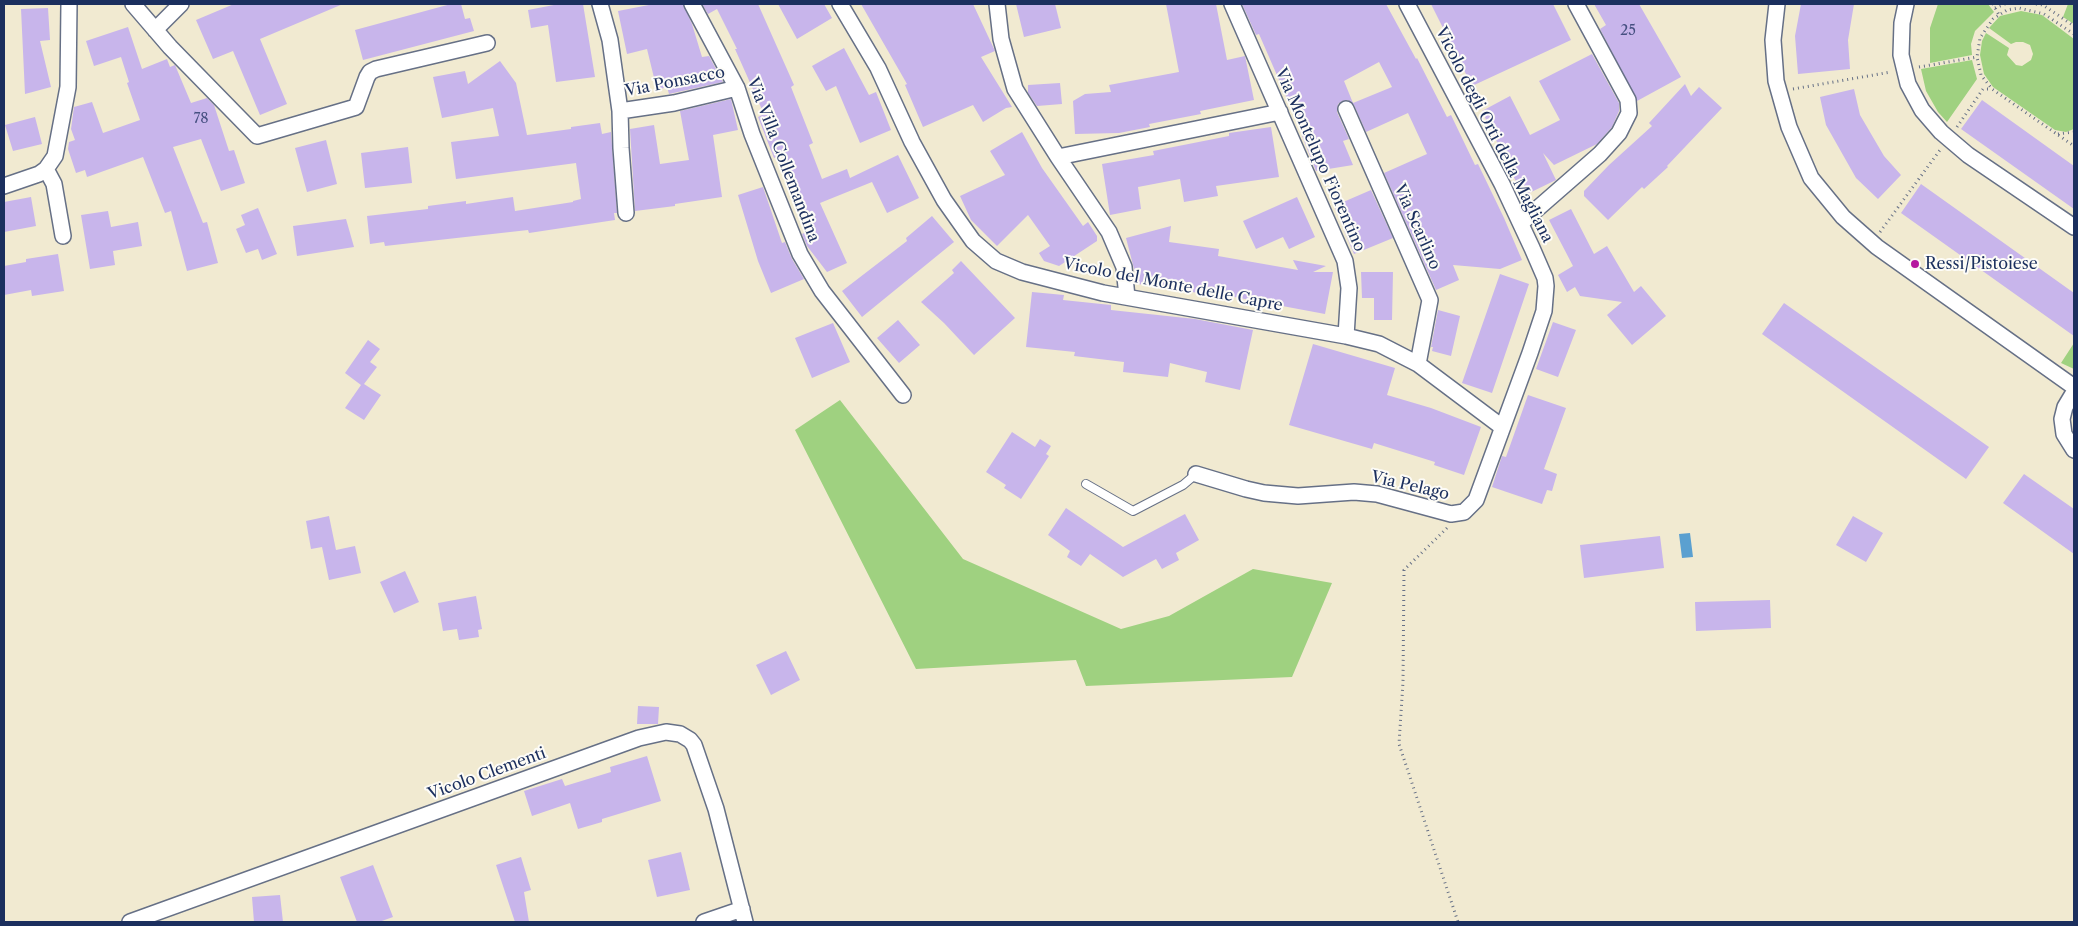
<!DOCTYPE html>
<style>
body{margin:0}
#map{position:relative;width:2078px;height:926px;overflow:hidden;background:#f1ead1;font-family:"Libre Caslon Text",serif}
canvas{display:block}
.frame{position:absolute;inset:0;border:5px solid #1b2f5e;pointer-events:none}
</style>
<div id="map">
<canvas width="2078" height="926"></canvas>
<div class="frame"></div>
</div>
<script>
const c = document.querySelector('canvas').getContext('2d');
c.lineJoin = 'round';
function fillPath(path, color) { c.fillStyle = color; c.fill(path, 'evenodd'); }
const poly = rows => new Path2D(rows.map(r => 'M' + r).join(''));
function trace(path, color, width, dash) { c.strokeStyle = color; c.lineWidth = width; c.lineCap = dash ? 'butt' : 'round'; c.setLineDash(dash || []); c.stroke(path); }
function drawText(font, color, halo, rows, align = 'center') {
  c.font = font + ' "Libre Caslon Text",serif'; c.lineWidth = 4; c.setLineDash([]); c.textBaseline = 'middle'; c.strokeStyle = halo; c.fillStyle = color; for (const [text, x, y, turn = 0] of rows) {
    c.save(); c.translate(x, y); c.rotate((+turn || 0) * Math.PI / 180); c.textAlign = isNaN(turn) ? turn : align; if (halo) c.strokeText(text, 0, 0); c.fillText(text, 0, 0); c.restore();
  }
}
const green = poly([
 [1938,4,1988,4,1994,12,1975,31,1971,44,1972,55,1930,63,1930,28],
 [2068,4,2074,4,2074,24,2063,17],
 [2021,11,2042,15,2074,39,2074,129,2066,132,2055,130,1993,87,1984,74,1980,55,1982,41,1986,33,2009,48,2007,55,2016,65,2022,66,2031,60,2033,54,2030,45,2023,42,2016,42,2011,44,1989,28,2000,16],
 [1972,60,1977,79,1947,122,1938,112,1926,91,1921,69],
 [2074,343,2074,369,2061,363],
 [840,400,963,559,1121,629,1169,616,1253,569,1332,583,1292,677,1086,686,1076,660,916,669,795,430]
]);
const water = poly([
 [1690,533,1693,557,1682,558,1679,534]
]);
const building = poly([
 [234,4,343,4,260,39,287,104,260,115,233,51,213,59,196,20],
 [451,4,461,4,465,19,470,18,474,31,363,60,355,30],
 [559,4,583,4,595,77,556,82,548,25,531,28,528,10],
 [654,4,683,4,692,24,702,57,709,56,723,82,669,94,667,87,657,90,647,49,627,54,618,11],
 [702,4,758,4,794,85,791,87,813,143,809,145,822,179,847,169,850,178,898,155,919,198,887,213,872,182,820,203,847,263,827,272,807,246,802,234,813,229,783,155,774,158,758,117,764,114,735,49,737,49,717,9,708,14],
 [778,4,824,4,832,18,797,39],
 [861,4,973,4,995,51,981,57,1012,107,1006,108,983,122,973,105,923,127,905,85,907,84],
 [1016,4,1055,4,1061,28,1024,37],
 [1166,4,1216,4,1227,60,1245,56,1254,100,1200,111,1201,114,1149,124,1150,127,1119,133,1075,134,1073,101,1085,94,1111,92,1109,85,1179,72],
 [1242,4,1386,4,1416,59,1417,58,1447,117,1451,115,1475,165,1478,164,1504,218,1522,260,1500,269,1453,265,1459,280,1436,290,1384,173,1427,154,1408,113,1366,132,1354,105,1348,100,1342,101,1338,104,1337,112,1349,139,1343,141,1353,165,1316,171,1299,128,1300,128,1259,34,1256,35],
 [1379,62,1392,87,1353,103,1344,81],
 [1431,4,1553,4,1571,40,1472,86],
 [1594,4,1639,4,1681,77,1637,101,1600,29,1606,25],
 [1801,4,1854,4,1848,40,1850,69,1798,74,1795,36],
 [48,8,50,40,40,41,51,87,25,94,21,9],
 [128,27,142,69,167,59,170,67,175,65,191,103,207,98,214,105,229,151,234,150,245,183,221,191,201,139,173,147,203,223,207,222,218,263,187,271,171,211,165,213,143,157,87,177,85,170,76,173,68,149,69,142,75,140,71,129,74,107,92,102,103,133,140,120,127,83,129,82,121,57,94,66,86,41],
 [844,48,869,95,876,92,891,130,860,143,836,86,826,91,812,66],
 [1592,54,1619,103,1619,111,1612,127,1597,144,1554,165,1543,153,1556,180,1523,196,1482,111,1510,96,1530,135,1560,120,1539,81],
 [500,61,516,83,527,135,571,129,571,127,600,123,602,134,611,132,617,213,614,213,615,220,529,233,528,230,385,246,384,242,370,244,367,216,428,209,428,206,466,201,466,204,513,197,515,211,573,202,573,201,581,199,576,163,456,179,451,142,499,136,493,108,442,118,433,77,465,71,468,84],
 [1060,83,1062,104,1037,106,1028,93,1028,85],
 [1685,84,1691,96,1699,87,1722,108,1667,166,1668,167,1644,189,1642,187,1608,220,1584,196,1584,191,1609,165,1652,126,1649,123],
 [1854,89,1860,115,1884,156,1901,175,1878,199,1856,178,1826,125,1820,97],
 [731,99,738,130,713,135,722,197,675,204,675,206,635,211,630,129,654,125,660,164,689,160,680,111],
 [1982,100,2074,166,2074,209,1961,129],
 [35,117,42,144,13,151,5,125],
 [1271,127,1279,177,1216,186,1218,196,1184,202,1180,179,1138,187,1141,209,1110,215,1102,164,1154,155,1153,151,1229,136,1229,133],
 [1022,132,1042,168,1083,226,1088,222,1097,236,1097,241,1059,266,1044,261,1039,253,1050,246,1028,215,997,246,971,220,960,196,1005,175,990,151],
 [326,140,337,184,307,192,295,148],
 [408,147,412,183,365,188,361,153],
 [1921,184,2074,293,2074,336,1901,213],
 [763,187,782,243,785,242,792,259,804,279,771,293,758,261,738,195],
 [1371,190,1393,238,1354,254,1334,206],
 [31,197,36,226,4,232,4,202],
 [1297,197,1315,237,1289,249,1283,237,1256,249,1243,221],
 [258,208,277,254,262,260,258,249,246,253,236,229,245,225,241,215],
 [1571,209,1594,254,1607,246,1634,292,1641,286,1666,316,1632,345,1607,315,1622,302,1580,296,1575,287,1567,292,1558,275,1573,266,1549,220],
 [108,211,111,227,138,222,142,246,113,251,115,265,90,269,81,215],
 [932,216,954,242,862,317,842,291,907,241,906,238],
 [346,219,354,247,297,256,293,226],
 [1171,226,1169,242,1219,249,1218,256,1298,270,1293,260,1326,266,1313,272,1333,272,1325,314,1213,293,1212,295,1138,284,1126,238],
 [58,254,64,291,32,296,31,290,4,295,4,266,26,262,26,259],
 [961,261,1015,318,974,355,944,323,921,302,954,273,952,270],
 [1361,272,1393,272,1392,320,1374,320,1374,298,1362,298],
 [1500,274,1529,284,1492,393,1462,383],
 [1032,292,1064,295,1063,300,1111,305,1111,310,1195,319,1253,330,1240,390,1205,382,1207,372,1170,363,1168,377,1123,372,1124,362,1074,356,1075,352,1026,347],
 [1784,303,1989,447,1966,479,1762,334],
 [1438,310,1460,316,1451,356,1432,351,1433,347,1431,347],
 [898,320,920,345,899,363,877,338],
 [1553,322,1576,330,1558,377,1536,369],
 [833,323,850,362,812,378,795,338],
 [368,340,380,349,370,362,377,367,364,384,381,395,364,420,345,408,361,385,345,373],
 [1313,344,1395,368,1387,395,1431,408,1481,427,1464,475,1434,465,1435,462,1374,443,1372,449,1289,425],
 [1528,395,1566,408,1544,469,1557,474,1552,491,1547,490,1542,504,1492,487,1502,456,1506,457],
 [1012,432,1035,447,1040,439,1051,446,1046,454,1049,456,1021,499,1004,488,1006,485,986,472],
 [2024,474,2074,509,2074,554,2003,503],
 [1066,508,1123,547,1185,514,1199,540,1176,553,1179,560,1162,569,1156,559,1123,577,1090,554,1081,566,1067,557,1070,551,1048,535],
 [329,516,336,550,355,546,361,573,329,580,322,547,311,549,306,521],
 [1853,516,1883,533,1866,562,1836,545],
 [1660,536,1664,568,1584,578,1580,545],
 [405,571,419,602,394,613,380,582],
 [476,596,482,629,478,630,479,637,459,640,457,629,443,631,438,603],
 [1770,600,1771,628,1696,631,1695,602],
 [786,651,800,680,771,695,756,665],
 [638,706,659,707,658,724,637,724],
 [647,756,661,801,602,819,602,822,578,829,570,803,532,816,524,791,562,779,565,786,611,772,610,767],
 [681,852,690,890,657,897,648,860],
 [521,857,531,890,524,892,529,922,515,922,496,865],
 [373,865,393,917,379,922,357,922,340,877],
 [280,895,283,922,254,922,252,897]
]);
const path = poly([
 [1993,4,1999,15],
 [2036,4,2043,5,2074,26],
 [1995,8,2005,4],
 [2074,34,2044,14,2019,8,2007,10,1993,19,1980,38,1977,57,1981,75,1992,89,2074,146],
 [1919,67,1977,57],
 [1793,89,1891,72],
 [1957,127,1983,89,1991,89],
 [2058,134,2074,132],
 [1880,232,1940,150],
 [1447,528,1404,570,1403,682,1399,744,1458,922]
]);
const lane = poly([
 [1086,484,1133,511,1183,485,1196,474]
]);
const street = poly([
 [133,4,170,47,257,136,356,107,367,77,370,72,376,69,487,43],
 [600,4,610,40,620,111,621,148,626,213],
 [692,4,737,88,752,134,800,254,822,291,903,395],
 [840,4,878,68,912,142,944,200,973,241,996,261,1022,272,1103,293,1346,336,1379,344,1418,364,1502,427],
 [997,4,1001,39,1015,89,1058,157,1109,232,1124,267,1127,297],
 [1232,4,1345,261,1349,288,1346,336],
 [1777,4,1773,40,1776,81,1789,127,1811,178,1843,217,1877,247,2074,387],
 [1906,4,1902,23,1901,55,1908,84,1922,110,1941,132,1968,155,2074,227],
 [155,30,181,4],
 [1346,109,1430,300,1418,364],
 [620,111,674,103,737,88],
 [1058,157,1280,112],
 [46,169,54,184,63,236],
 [4,186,39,174,46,169,55,156,68,87,69,4],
 [1521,223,1600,154,1619,133,1629,113,1628,100,1576,4],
 [2074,392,2065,407,2062,419,2064,434,2074,450],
 [1196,474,1246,489,1264,493,1298,496,1354,492,1377,494,1451,514,1464,512,1476,500,1530,353,1544,311,1546,286,1545,278,1532,248,1502,184,1407,4],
 [130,922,639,738,666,732,680,734,690,740,694,745,716,809,745,922],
 [704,922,742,909]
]);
const markers = [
 [1915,264,5,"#b5179e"]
];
const numberNames = [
 ["25",1628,31],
 ["78",201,119]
];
const streetNames = [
 ["Via Ponsacco",675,82,-11],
 ["Vicolo degli Orti della Magliana",1494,135,63],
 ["Via Villa Collemandina",783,160,69],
 ["Via Montelupo Fiorentino",1320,160,66],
 ["Via Scarlino",1417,227,66],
 ["Vicolo del Monte delle Capre",1173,285,11],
 ["Via Pelago",1410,486,13],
 ["Vicolo Clementi",487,774,-20]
];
const poiNames = [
 ["Ressi/Pistoiese",1925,264]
];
fillPath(green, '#9fd180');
fillPath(water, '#5ba0d0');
fillPath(building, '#c8b5eb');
trace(lane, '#667086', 10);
trace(street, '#667086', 18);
trace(path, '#667086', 3, [1, 4]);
trace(lane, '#fff', 8);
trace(street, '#fff', 15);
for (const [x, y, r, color] of markers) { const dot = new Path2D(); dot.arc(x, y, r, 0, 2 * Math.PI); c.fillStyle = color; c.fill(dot); trace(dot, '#fdfcf7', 2); }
drawText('14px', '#465081', null, numberNames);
drawText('16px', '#1b2f5e', '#fdfcf7', streetNames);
drawText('16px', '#1b2f5e', '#fdfcf7', poiNames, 'left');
</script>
